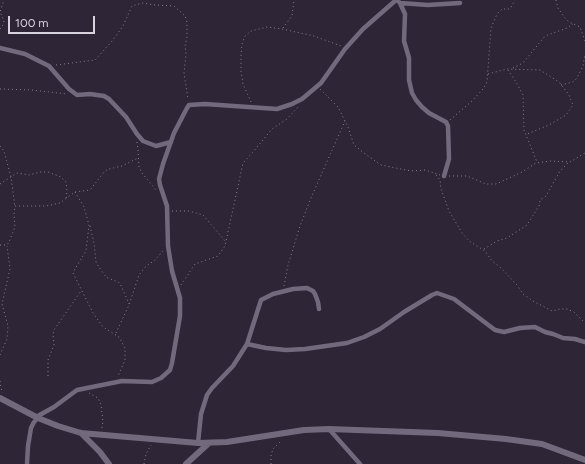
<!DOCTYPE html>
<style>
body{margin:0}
#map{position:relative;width:585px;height:464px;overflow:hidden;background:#2e2537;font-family:Figtree,sans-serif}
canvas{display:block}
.scale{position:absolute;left:8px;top:16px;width:87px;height:18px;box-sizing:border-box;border:2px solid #d7d2dd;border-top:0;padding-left:5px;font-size:12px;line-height:14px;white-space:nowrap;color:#d7d2dd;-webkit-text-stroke:3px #2e2537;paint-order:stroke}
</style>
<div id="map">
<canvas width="585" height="464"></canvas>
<div class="scale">100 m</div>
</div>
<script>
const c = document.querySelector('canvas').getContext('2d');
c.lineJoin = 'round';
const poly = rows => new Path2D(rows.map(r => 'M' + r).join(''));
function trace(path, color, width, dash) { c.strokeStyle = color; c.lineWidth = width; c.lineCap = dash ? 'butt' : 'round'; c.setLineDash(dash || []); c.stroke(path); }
const path = poly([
 [556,0,558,8,564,17,569,22,580,27,585,41],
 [283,28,292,16,294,0],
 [0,29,3,25,4,21,0,12,4,0],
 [56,65,95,60,113,40,123,26,132,6,142,3,155,5,174,6,185,16,187,22,187,37,185,46,186,54,184,73,188,99],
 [513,68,523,63,545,36,567,28,573,24],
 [508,70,516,82,523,95,524,130,537,162],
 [488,74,507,69,540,70,559,82,569,95,573,105,566,115,549,125,525,135],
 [561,85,573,82,577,78,583,66,585,54],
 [0,89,32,90,67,94],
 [320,89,338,107,348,127,354,145,364,153,381,165,411,171,425,170,440,175],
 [251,102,243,84,241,71,241,56,242,44,245,36,251,31,267,27,282,29,314,36,341,46],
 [450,120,472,101,483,89,487,82,491,28,497,14,502,9,510,9,515,0],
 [137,142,138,150,139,167,142,173,156,190],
 [0,146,4,151,11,177,15,207],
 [436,175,440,180,441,189,449,211,462,233,469,241,485,251,492,261,500,267,517,285,523,294,533,301,552,311,560,309,567,309,574,312,585,323],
 [449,176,467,176,486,184,496,184,522,172,536,163,550,161,570,162,585,153],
 [0,184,17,173,29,175,40,172,48,172,61,177,66,182,67,190,66,200],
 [75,192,84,207,89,225,86,251,75,269,73,273,93,313,103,327,119,337,125,348,125,360,118,376],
 [172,211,189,211,203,215,226,242],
 [90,226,94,243,96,262,99,267,106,277,120,283,129,304],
 [0,245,7,245,9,242,15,227,14,215,15,206,46,206,60,203,75,192,90,190,105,171,109,169,122,166,138,158],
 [484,249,497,241,507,238,527,225,539,206,540,200,546,196,560,171,569,162],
 [181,285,195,264,218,256,225,246,243,163,253,152,272,129,287,119,298,107],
 [284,286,288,265,300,226,311,198,345,121],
 [116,333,129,305,139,275,146,266,154,261,163,251],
 [0,355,7,339,8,326,2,304,10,269,7,246],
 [48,376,48,360,54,345,53,334,54,330,81,291],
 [0,381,2,393],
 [89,393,98,398,101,405,103,421,102,428],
 [144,464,146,454,151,445],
 [271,464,271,455,273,449,282,440]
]);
const minor = poly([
 [397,0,400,3,405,14,404,41,409,58,409,80,412,93,416,100,422,107,429,113,446,122,448,126,449,159,444,176],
 [400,3,428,5,460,3],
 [0,48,25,54,49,66,69,89,77,95,90,94,104,96,109,99,126,117,137,134,143,141,156,146,171,142],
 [247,344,266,348,286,350,305,349,347,343,364,337,380,329,404,312,432,295,437,293,454,299,495,330,504,332,520,328,535,327,545,332,553,334,563,338,575,339,585,342],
 [36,417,54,407,77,390,122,381,152,382,161,378,170,370,172,363,180,316,180,298,172,271,168,246,167,206,160,185,159,179,163,164,174,133,187,108,189,105,205,104,277,109,292,104,302,99,321,83,345,49,363,29,396,0],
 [329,429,360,464],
 [198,443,201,414,207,395,212,388,233,366,247,344,261,300,273,294,293,289,307,288,313,291,315,294,318,302,319,309],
 [27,464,28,446,31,428,34,422,38,418]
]);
const tertiary = poly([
 [0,398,38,418,58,426,81,433,198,443,227,442,304,430,329,429,438,433,506,439,542,444,585,460],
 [81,433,100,452,109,464],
 [186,464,209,443]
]);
trace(path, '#898290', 1, [1, 3]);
trace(minor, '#73697d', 4.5);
trace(tertiary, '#73697d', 6);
</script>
